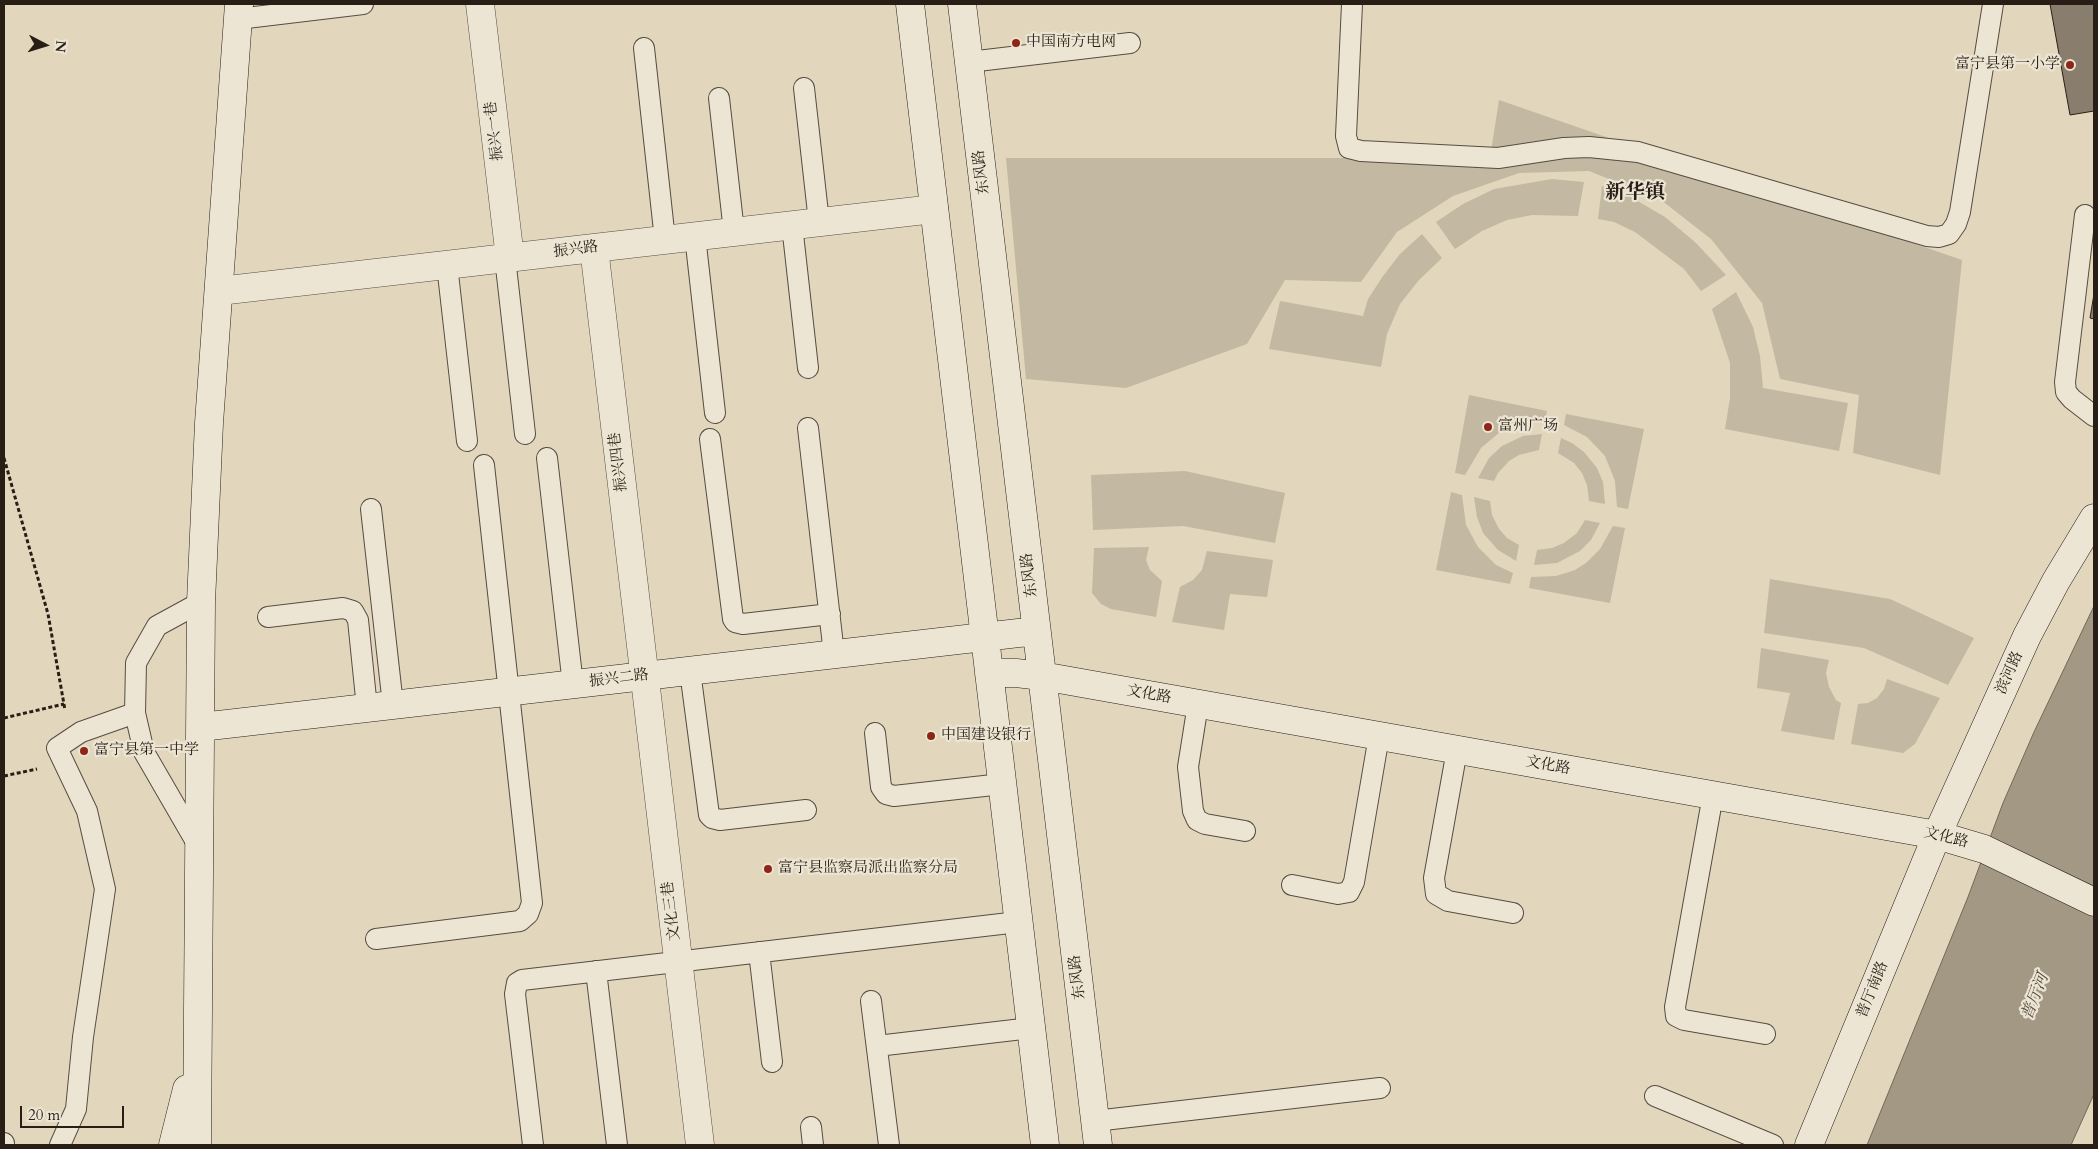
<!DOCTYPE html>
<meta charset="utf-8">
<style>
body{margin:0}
#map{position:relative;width:2098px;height:1149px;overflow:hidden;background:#e2d7bd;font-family:Cardo,serif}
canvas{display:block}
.frame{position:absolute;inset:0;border:5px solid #291e16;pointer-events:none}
.north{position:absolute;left:20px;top:20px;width:50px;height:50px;-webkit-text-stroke:4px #ece5d4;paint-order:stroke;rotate:95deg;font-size:14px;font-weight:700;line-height:20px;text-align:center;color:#291e16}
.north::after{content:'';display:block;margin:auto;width:18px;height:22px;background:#291e16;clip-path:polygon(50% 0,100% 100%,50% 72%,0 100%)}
.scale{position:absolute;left:20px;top:1106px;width:104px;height:22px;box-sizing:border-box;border:2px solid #291e16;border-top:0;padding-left:6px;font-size:15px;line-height:18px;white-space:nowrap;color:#291e16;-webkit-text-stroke:4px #ece5d4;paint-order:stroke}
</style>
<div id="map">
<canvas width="2098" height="1149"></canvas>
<div class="frame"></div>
<div class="north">N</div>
<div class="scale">20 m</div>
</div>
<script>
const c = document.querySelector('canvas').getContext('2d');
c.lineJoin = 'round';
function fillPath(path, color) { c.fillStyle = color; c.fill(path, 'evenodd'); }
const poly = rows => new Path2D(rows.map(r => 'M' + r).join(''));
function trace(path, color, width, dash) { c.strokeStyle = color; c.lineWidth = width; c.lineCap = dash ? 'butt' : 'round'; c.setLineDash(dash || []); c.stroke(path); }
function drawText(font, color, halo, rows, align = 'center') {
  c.font = font + ' Cardo,"Noto Serif SC",serif'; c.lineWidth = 4.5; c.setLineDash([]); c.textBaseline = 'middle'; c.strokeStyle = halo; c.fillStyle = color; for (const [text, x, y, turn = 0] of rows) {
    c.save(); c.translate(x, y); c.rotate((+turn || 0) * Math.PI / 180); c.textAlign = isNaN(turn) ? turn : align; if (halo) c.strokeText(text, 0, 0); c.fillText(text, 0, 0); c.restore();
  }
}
const green = poly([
 [1499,100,1962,260,1940,475,1853,453,1859,395,1780,379,1762,303,1711,239,1661,200,1589,171,1519,173,1453,196,1397,232,1361,282,1285,280,1247,344,1126,388,1026,379,1006,158,1490,158],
 [1552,179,1584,182,1578,216,1532,215,1507,220,1482,231,1455,249,1436,222,1463,204,1494,189],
 [1602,186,1629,196,1665,217,1695,242,1726,275,1701,291,1684,269,1635,232,1614,222,1598,219],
 [1422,234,1442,258,1419,280,1400,304,1387,334,1381,367,1269,349,1280,301,1363,316,1368,299,1383,276,1400,254],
 [1736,292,1753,327,1760,356,1763,388,1848,403,1839,451,1725,429,1730,398,1730,363,1712,309],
 [1469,395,1547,411,1545,421,1524,423,1500,432,1481,448,1465,475,1455,473],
 [1566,414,1644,429,1628,509,1617,507,1615,481,1605,456,1587,437,1564,425],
 [1542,434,1539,450,1519,455,1509,461,1498,473,1494,481,1478,478,1489,458,1502,446,1523,436],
 [1561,438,1572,443,1584,452,1597,468,1603,482,1605,504,1589,501,1587,485,1582,473,1574,463,1558,453],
 [1185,471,1285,493,1275,543,1183,526,1093,530,1091,475],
 [1451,492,1462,495,1466,525,1478,547,1496,565,1513,573,1510,584,1436,570],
 [1474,497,1490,501,1492,515,1499,529,1507,538,1519,545,1516,561,1498,550,1483,533,1477,517],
 [1585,520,1600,523,1591,540,1580,551,1557,563,1534,565,1537,550,1552,548,1564,543,1577,533],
 [1613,526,1625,528,1610,603,1529,588,1531,577,1556,576,1575,570,1586,563,1600,549],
 [1149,547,1146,560,1150,570,1162,581,1156,617,1111,609,1101,604,1092,593,1094,548],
 [1207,551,1273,560,1267,597,1230,594,1224,630,1172,622,1180,587,1193,580,1202,570],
 [1770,579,1890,599,1974,638,1948,685,1864,648,1764,633],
 [1761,648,1829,660,1826,673,1829,687,1836,700,1841,703,1834,740,1781,731,1790,693,1757,688],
 [1887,679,1940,698,1915,744,1903,753,1851,744,1858,704,1868,703,1877,698,1884,689]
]);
const water = poly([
 [2094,606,2094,1094,2071,1145,1867,1145,1968,897,2003,803,2034,732,2094,606]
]);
const building = poly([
 [2050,4,2094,4,2094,111,2070,115,2050,4],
 [2094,294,2094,319,2090,318,2094,294]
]);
const path = poly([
 [4,458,48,614,65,710],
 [4,718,64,704],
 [4,776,37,769]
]);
const lane = poly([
 [1352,4,1346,136,1349,148,1361,151,1498,158,1564,148,1589,147,1638,152,1927,236,1939,237,1949,234,1956,224,1960,212,1993,4],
 [238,19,363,4],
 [644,48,665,240],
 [969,62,1130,43],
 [804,88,819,222],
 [719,98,734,232],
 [2085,215,2065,382,2066,392,2072,399,2094,416],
 [792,225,808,368],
 [695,236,715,413],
 [505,258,525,434],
 [447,265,467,441],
 [808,428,834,654],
 [710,439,733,619,735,622,743,624,830,614],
 [547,458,573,685],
 [371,509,393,705],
 [268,617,343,608,353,611,358,620,367,708],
 [690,671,709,815,712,818,720,820,806,810],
 [1198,704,1188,767,1193,811,1197,820,1205,824,1245,831],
 [875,733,881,787,886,794,894,796,1002,784],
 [1457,750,1434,878,1436,894,1448,901,1513,913],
 [1713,795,1675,1007,1676,1016,1684,1020,1765,1034],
 [199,847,144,752,135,713,136,663,157,626,201,602],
 [1292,885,1338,894,1349,892,1354,882,1379,736],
 [376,939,520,921,528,914,532,903,484,465],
 [759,952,772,1062],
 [596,971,617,1145],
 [871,1001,889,1145],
 [877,1046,1031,1028],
 [1655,1096,1773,1145],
 [1095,1121,1380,1088],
 [811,1127,813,1145],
 [4,1143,4,1145],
 [60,1145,76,1109,83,1037,105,889,87,811,57,748,81,732,135,713],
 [533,1145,515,994,517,983,522,980,1018,922]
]);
const street = poly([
 [480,4,510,258],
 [594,248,700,1145],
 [219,291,934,209]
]);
const secondary = poly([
 [910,4,1045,1145],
 [962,4,1098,1145],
 [989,673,1016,673,1042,676,1937,835,1984,849,2094,902],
 [201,727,1036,631],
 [173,1145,187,1089],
 [197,1145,201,602,209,423,239,4],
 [1809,1145,1937,835,2027,636,2056,581,2094,518]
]);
const markers = [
 [1016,43,5,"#8f2418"],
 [2070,65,5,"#8f2418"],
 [1488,427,5,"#8f2418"],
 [931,736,5,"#8f2418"],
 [84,751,5,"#8f2418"],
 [768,869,5,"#8f2418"]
];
const poiNames = [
 ["中国南方电网",1026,43],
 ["富宁县第一小学",2060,65,"right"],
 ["富州广场",1498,427],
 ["中国建设银行",941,736],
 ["富宁县第一中学",94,751],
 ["富宁县监察局派出监察分局",778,869]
];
const streetNames = [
 ["振兴一巷",495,131,-97],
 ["东风路",982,172,-97],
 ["振兴路",576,250,-7],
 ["振兴四巷",619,462,-97],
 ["东风路",1030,575,-97],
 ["滨河路",2010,673,-66],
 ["振兴二路",619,679,-7],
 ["文化路",1149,695,10],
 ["文化路",1548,766,10],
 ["文化路",1946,838,14],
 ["文化三巷",672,911,-97],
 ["东风路",1078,977,-97],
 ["普厅南路",1873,990,-68]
];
const waterNames = [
 ["普厅河",2036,997,-69]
];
const districtNames = [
 ["新华镇",1635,193]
];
fillPath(green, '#c3b8a1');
fillPath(water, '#a39884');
trace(water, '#726758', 1);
fillPath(building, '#897e6d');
trace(building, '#291e16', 1);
trace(lane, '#574c40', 22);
trace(street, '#574c40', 29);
trace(secondary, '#291e16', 29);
trace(path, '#291e16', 3, [4, 2.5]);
trace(lane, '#ece5d4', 20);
trace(street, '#ece5d4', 28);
trace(secondary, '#ece5d4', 28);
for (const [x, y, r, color] of markers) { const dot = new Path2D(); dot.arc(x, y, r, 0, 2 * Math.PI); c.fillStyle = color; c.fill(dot); trace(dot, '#ece5d4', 2); }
drawText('15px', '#291e16', '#ece5d4', poiNames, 'left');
drawText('15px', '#291e16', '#ece5d4', streetNames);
drawText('italic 16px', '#54493c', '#ece5d4', waterNames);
drawText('bold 20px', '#291e16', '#ece5d4', districtNames);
</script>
